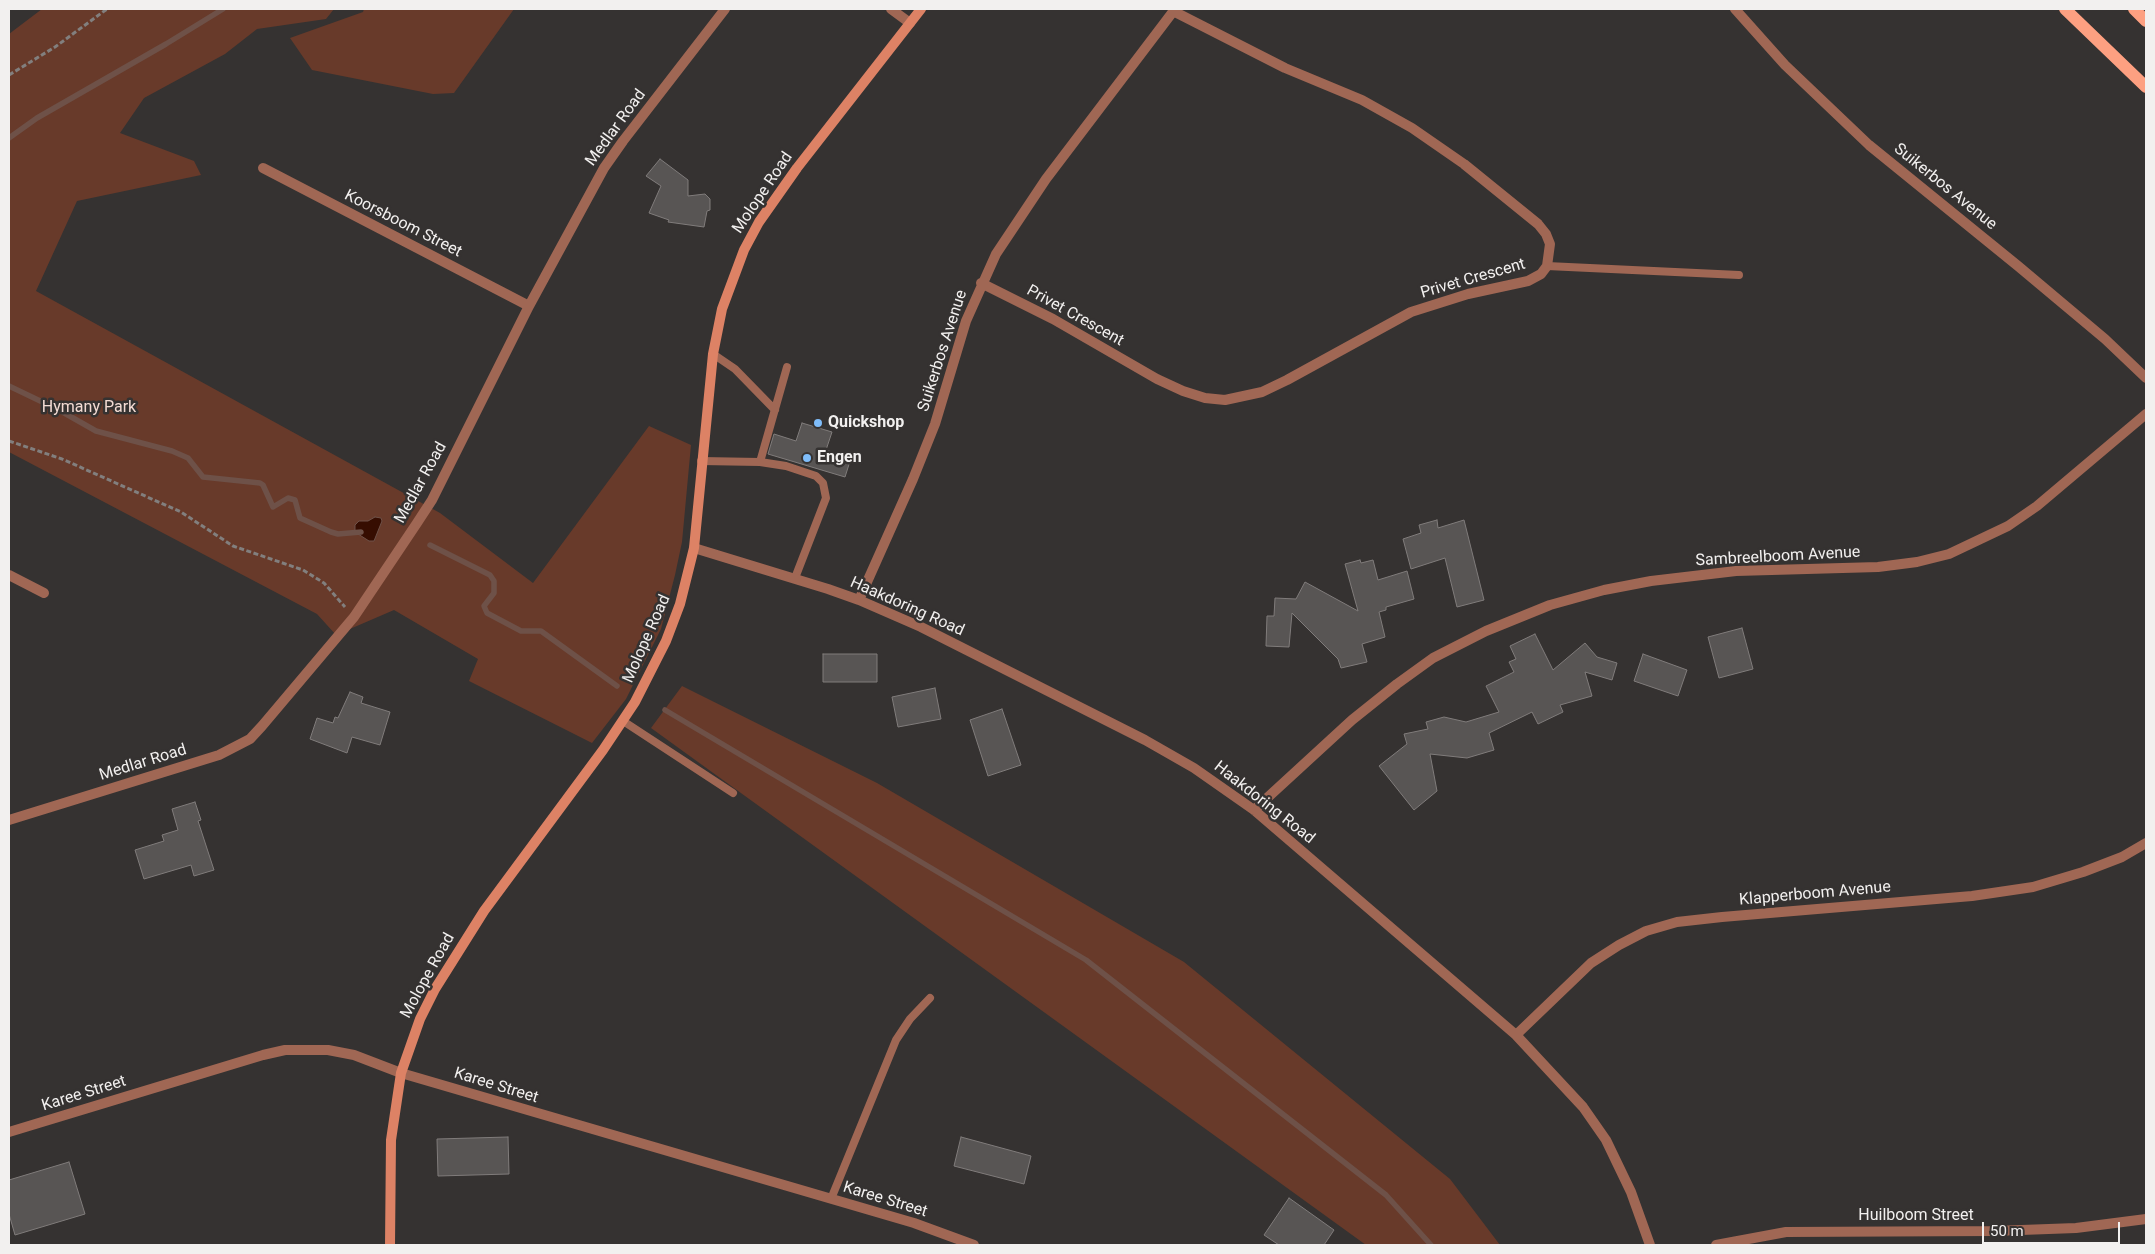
<!DOCTYPE html>
<style>
body{margin:0}
#map{position:relative;width:2155px;height:1254px;overflow:hidden;background:#353231;font-family:Roboto,sans-serif}
canvas{display:block}
.frame{position:absolute;inset:0;border:10px solid #f2f0ef;pointer-events:none}
.scale{position:absolute;left:1982px;top:1222px;width:138px;height:22px;box-sizing:border-box;border:2px solid #f2f0ef;border-top:0;padding-left:6px;font-size:15px;line-height:18px;white-space:nowrap;color:#f2f0ef;-webkit-text-stroke:4px #353231;paint-order:stroke}
</style>
<div id="map">
<canvas width="2155" height="1254"></canvas>
<div class="frame"></div>
<div class="scale">50 m</div>
</div>
<script>
const c = document.querySelector('canvas').getContext('2d');
c.lineJoin = 'round';
function fillPath(path, color) { c.fillStyle = color; c.fill(path, 'evenodd'); }
const poly = rows => new Path2D(rows.map(r => 'M' + r).join(''));
function trace(path, color, width, dash) { c.strokeStyle = color; c.lineWidth = width; c.lineCap = dash ? 'butt' : 'round'; c.setLineDash(dash || []); c.stroke(path); }
function drawText(font, color, halo, rows, align = 'center') {
  c.font = font + ' Roboto,sans-serif'; c.lineWidth = 5; c.setLineDash([]); c.textBaseline = 'middle'; c.strokeStyle = halo; c.fillStyle = color; for (const [text, x, y, turn = 0] of rows) {
    c.save(); c.translate(x, y); c.rotate((+turn || 0) * Math.PI / 180); c.textAlign = isNaN(turn) ? turn : align; if (halo) c.strokeText(text, 0, 0); c.fillText(text, 0, 0); c.restore();
  }
}
const green = poly([
 [42,9,334,9,326,19,257,29,225,54,144,98,120,133,194,161,201,175,77,201,36,291,440,513,533,583,649,426,691,445,682,542,675,575,661,629,626,699,592,743,469,681,478,659,394,610,336,635,317,614,9,452,9,34],
 [364,9,514,9,454,93,433,94,312,70,290,38,363,12],
 [682,686,877,783,1184,962,1450,1179,1500,1245,1366,1245,651,728]
]);
const water = poly([
 [375,517,381,518,382,521,374,541,369,541,355,532,355,525,359,521,368,521,375,517]
]);
const stream = poly([
 [9,138,37,118,166,44,223,9],
 [9,386,59,410,96,431,172,451,188,458,203,477,260,483,263,485,273,507,288,498,295,500,300,518,331,532,338,534,361,532],
 [430,545,490,575,494,581,494,593,484,606,487,613,521,631,541,631,617,686],
 [665,710,1086,960,1386,1195,1431,1245]
]);
const building = poly([
 [660,159,688,180,688,196,705,194,710,199,710,210,707,211,704,227,668,222,669,220,649,213,661,186,646,176,660,159],
 [802,423,832,432,826,450,851,458,845,477,768,454,774,434,796,441,802,423],
 [1437,520,1438,528,1464,520,1484,600,1457,607,1445,558,1411,569,1403,539,1421,533,1419,525,1437,520],
 [1360,560,1361,563,1373,560,1378,580,1407,571,1414,599,1386,607,1386,610,1379,612,1385,637,1362,644,1367,662,1341,668,1338,659,1292,613,1289,647,1266,646,1267,616,1274,616,1275,598,1296,599,1305,582,1358,611,1345,564,1360,560],
 [1742,628,1753,669,1719,678,1708,637,1742,628],
 [1535,634,1553,670,1585,643,1597,657,1617,663,1612,680,1585,672,1592,696,1560,705,1563,712,1538,724,1532,712,1489,733,1494,750,1467,758,1430,754,1437,791,1414,810,1379,766,1407,744,1404,734,1428,729,1426,722,1444,717,1466,722,1499,712,1486,686,1514,672,1509,662,1516,659,1510,646,1535,634],
 [823,654,877,654,877,682,823,682,823,654],
 [1643,654,1687,670,1678,696,1634,681,1643,654],
 [935,688,941,719,898,727,892,697,935,688],
 [350,692,363,697,361,703,390,712,380,745,352,737,347,753,310,739,317,718,333,723,335,717,338,718,350,692],
 [1002,709,1021,765,988,776,970,720,1002,709],
 [195,802,201,820,198,821,214,870,194,876,191,865,144,879,135,850,164,841,162,835,178,830,172,809,195,802],
 [508,1137,509,1174,438,1176,437,1139,508,1137],
 [961,1137,1031,1156,1024,1184,954,1166,961,1137],
 [69,1162,85,1214,15,1235,9,1214,9,1180,69,1162],
 [1289,1198,1334,1230,1324,1245,1279,1245,1264,1235,1289,1198]
]);
const path = poly([
 [9,75,55,47,107,9],
 [9,441,62,459,181,512,233,546,303,570,324,583,345,607]
]);
const lane = poly([
 [1547,266,1739,275],
 [713,354,735,369,775,410],
 [701,461,760,462,786,466,816,476,823,483,826,498,795,578],
 [760,462,787,367],
 [623,721,733,793],
 [831,1199,896,1040,910,1019,930,998]
]);
const street = poly([
 [891,9,910,23],
 [1735,9,1785,65,1869,145,2018,266,2105,339,2146,378],
 [263,168,529,306],
 [981,283,1053,319,1157,379,1183,391,1205,398,1225,400,1262,392,1287,380,1411,312,1468,294,1528,281,1541,274,1547,266,1550,244,1546,234,1538,224,1464,164,1412,128,1362,100,1285,68,1173,11],
 [694,548,828,589,859,600,921,627,1145,740,1194,768,1254,810,1516,1035,1583,1107,1606,1140,1631,1192,1650,1245],
 [9,575,44,593],
 [859,600,913,479,935,424,966,321,996,254,1046,179,1175,9],
 [1254,810,1352,720,1397,684,1433,658,1486,631,1550,605,1604,590,1651,581,1736,571,1878,567,1917,562,1949,554,2008,526,2037,506,2146,414],
 [9,820,219,755,250,739,262,726,354,617,417,523,432,500,529,306,604,168,623,141,725,9],
 [1516,1035,1591,963,1619,945,1646,931,1677,922,1722,917,1972,896,2033,887,2083,872,2122,857,2146,843],
 [9,1132,263,1055,285,1050,328,1050,354,1055,401,1073,914,1223,974,1245],
 [1716,1245,1786,1232,1994,1231,2076,1228,2146,1219]
]);
const secondary = poly([
 [390,1245,391,1140,401,1073,420,1019,435,989,484,911,603,750,635,702,666,641,680,604,694,548,713,354,722,309,744,250,759,222,797,168,921,9]
]);
const primary = poly([
 [2065,9,2146,87],
 [2134,9,2146,21]
]);
const markers = [
 [818,423,5,"#7fbdfa"],
 [807,458,5,"#7fbdfa"]
];
const streetNames = [
 ["Medlar Road",616,128,-54],
 ["Suikerbos Avenue",1945,187,39],
 ["Molope Road",763,193,-56],
 ["Koorsboom Street",403,224,27],
 ["Privet Crescent",1473,279,-16],
 ["Privet Crescent",1075,316,29],
 ["Suikerbos Avenue",943,351,-72],
 ["Medlar Road",421,483,-61],
 ["Sambreelboom Avenue",1778,557,-3],
 ["Haakdoring Road",907,607,24],
 ["Molope Road",647,639,-66],
 ["Medlar Road",143,763,-17],
 ["Haakdoring Road",1264,803,38],
 ["Klapperboom Avenue",1815,894,-5],
 ["Molope Road",428,976,-61],
 ["Karee Street",496,1086,17],
 ["Karee Street",84,1094,-17],
 ["Karee Street",885,1200,17],
 ["Huilboom Street",1916,1216]
];
const parkNames = [
 ["Hymany Park",89,408]
];
const poiNames = [
 ["Quickshop",828,423],
 ["Engen",817,458]
];
fillPath(green, '#683a2a');
fillPath(water, '#360d01');
trace(water, '#6e5148', 1);
trace(stream, '#6e5148', 5.5);
fillPath(building, '#585554');
trace(building, '#807c7b', 1);
trace(path, '#827f7e', 3, [5, 2.5]);
trace(lane, '#a06754', 8);
trace(street, '#a06754', 10);
trace(secondary, '#dd8265', 10);
trace(primary, '#fda081', 12);
for (const [x, y, r, color] of markers) { const dot = new Path2D(); dot.arc(x, y, r, 0, 2 * Math.PI); c.fillStyle = color; c.fill(dot); trace(dot, '#353231', 2); }
drawText('16px', '#f2f0ef', '#353231', streetNames);
drawText('16px', '#f3dbd3', '#353231', parkNames);
drawText('bold 16px', '#f2f0ef', '#353231', poiNames, 'left');
</script>
